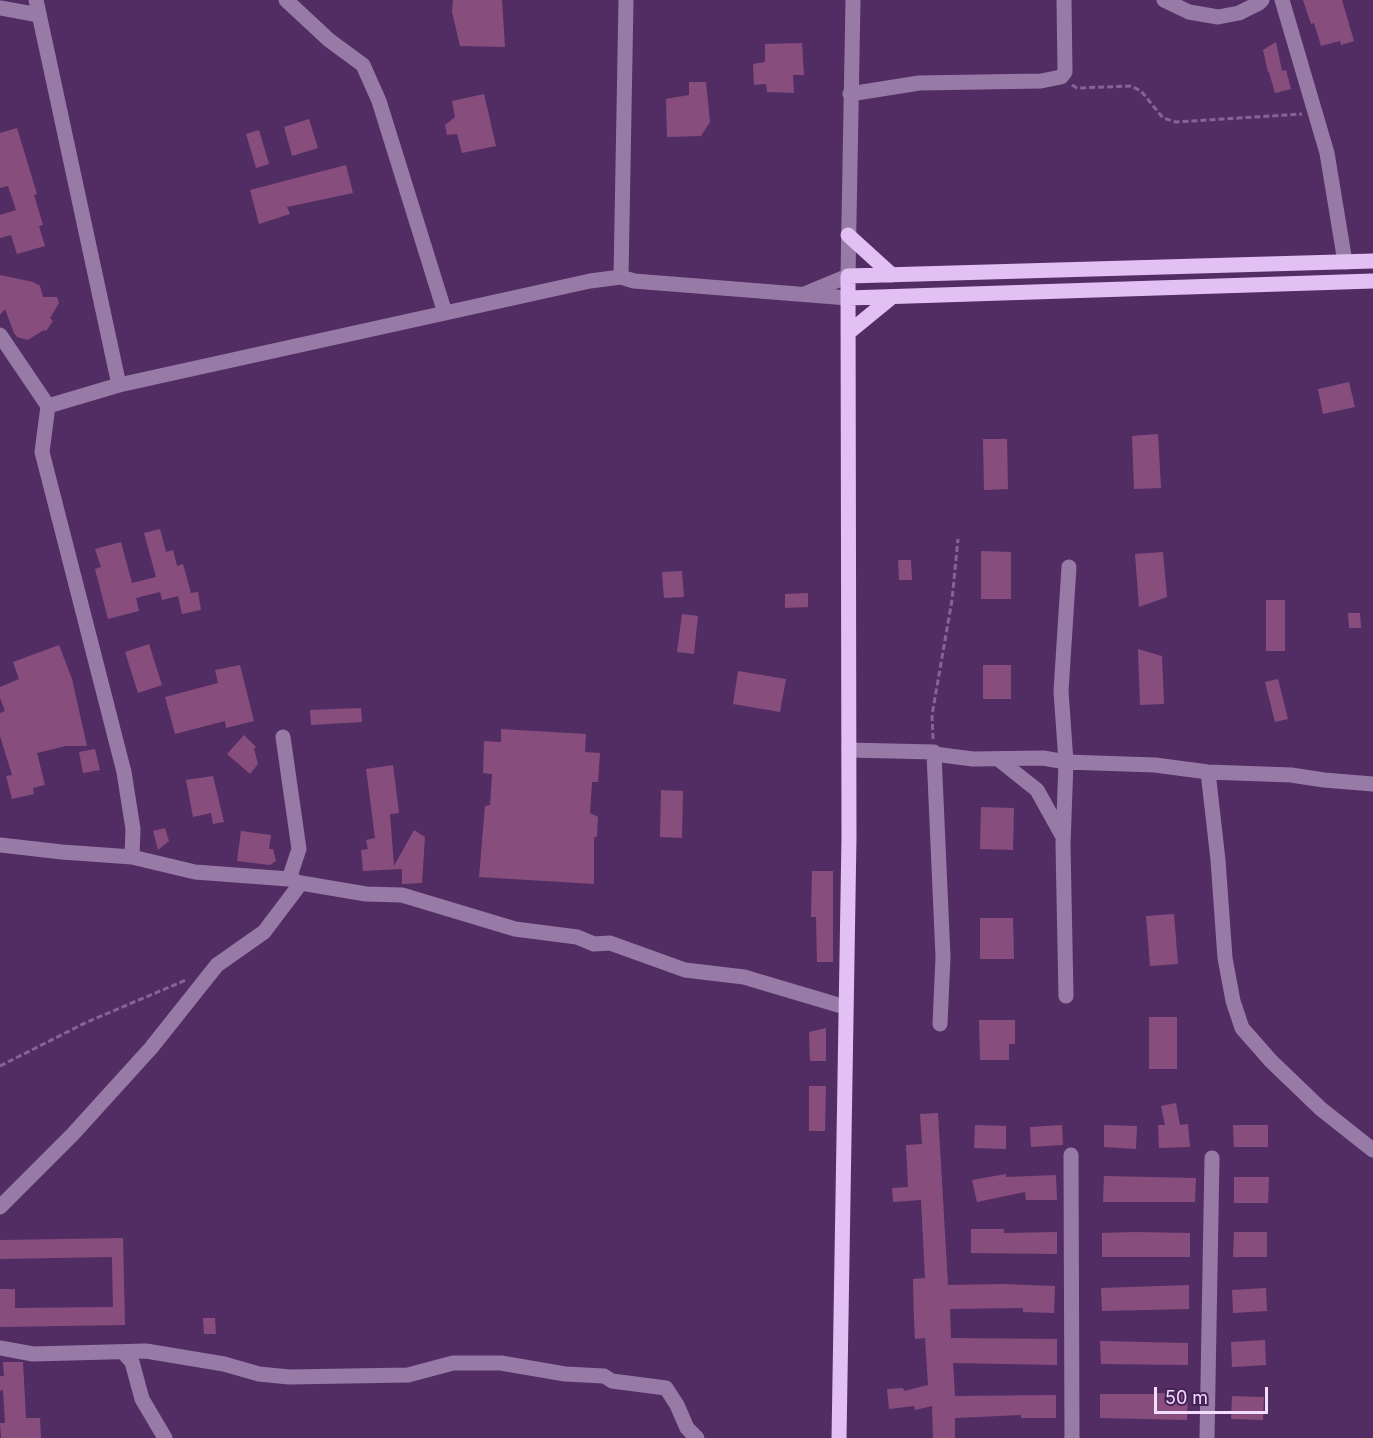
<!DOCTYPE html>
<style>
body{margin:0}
#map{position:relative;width:1373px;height:1438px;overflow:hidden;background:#522d64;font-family:Inter,sans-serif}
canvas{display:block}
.scale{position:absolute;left:1154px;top:1387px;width:114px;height:27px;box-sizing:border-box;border:3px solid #f3ddff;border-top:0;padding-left:8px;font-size:18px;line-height:21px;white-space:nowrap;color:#f3ddff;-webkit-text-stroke:4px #472258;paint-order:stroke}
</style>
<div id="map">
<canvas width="1373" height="1438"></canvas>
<div class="scale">50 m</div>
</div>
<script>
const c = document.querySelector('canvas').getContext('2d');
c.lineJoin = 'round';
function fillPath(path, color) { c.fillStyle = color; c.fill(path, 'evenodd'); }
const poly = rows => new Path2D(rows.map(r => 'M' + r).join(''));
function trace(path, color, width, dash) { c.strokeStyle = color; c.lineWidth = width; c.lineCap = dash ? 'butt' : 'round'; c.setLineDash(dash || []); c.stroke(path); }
const building = poly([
 [453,0,502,0,505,47,460,46,452,12],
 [1303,0,1342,0,1354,41,1341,45,1340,41,1321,46,1314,23,1311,24],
 [1276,42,1282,71,1286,70,1291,89,1275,93,1269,72,1268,72,1263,50],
 [802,43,804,75,793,75,794,93,767,92,766,84,754,85,753,64,765,62,765,44],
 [689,82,706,82,710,122,701,136,667,137,666,99,689,95],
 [484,94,496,146,462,153,457,134,447,135,445,125,455,117,452,101],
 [309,119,318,148,292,156,284,127],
 [17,128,37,194,34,195,43,225,39,226,45,246,17,254,11,235,0,238,0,215,16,210,8,186,0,188,0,133],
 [259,130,269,164,256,168,246,134],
 [346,165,353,193,287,207,290,214,259,224,250,190],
 [0,275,33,282,40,286,43,297,57,297,59,303,50,318,53,321,46,331,44,330,28,340,17,337,14,333,5,309,0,315],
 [1349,382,1355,407,1323,414,1318,389],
 [1158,434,1161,488,1134,489,1132,436],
 [983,439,1007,439,1008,489,984,490],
 [160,529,166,552,173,550,177,566,183,564,191,593,198,592,201,610,182,614,178,596,162,600,160,592,136,598,139,611,108,619,95,569,101,567,95,549,121,542,132,583,156,577,144,533],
 [981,551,1011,552,1011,599,981,599],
 [1163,552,1167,597,1139,607,1135,554],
 [898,560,911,560,912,580,899,580],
 [682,571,684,597,664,598,662,572],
 [808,593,808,607,785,608,785,594],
 [1266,600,1285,600,1285,651,1266,651],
 [1348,613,1360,613,1361,628,1349,628],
 [682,614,698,616,694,654,677,652],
 [149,644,162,685,138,693,125,652],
 [59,645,72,679,87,746,66,746,37,753,45,785,33,788,34,794,12,799,6,776,12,775,0,736,0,713,5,711,0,698,0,687,19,679,13,662],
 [1138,649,1162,656,1164,704,1140,705],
 [240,665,254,721,226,728,225,721,175,734,165,697,218,683,215,670],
 [983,665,1011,665,1011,699,983,699],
 [738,671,786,679,780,712,733,704],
 [1278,679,1288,719,1275,722,1265,682],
 [361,708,362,722,311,725,310,710],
 [501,729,586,734,585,752,600,753,598,782,592,782,590,813,598,817,597,837,594,837,594,884,479,877,485,806,490,805,492,774,483,773,484,741,501,742],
 [244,735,256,747,254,749,258,764,250,774,227,754],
 [95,749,100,770,83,773,79,752],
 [393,765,399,813,390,814,394,866,414,830,425,837,422,883,402,884,402,869,363,871,361,850,368,849,366,840,375,838,366,769],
 [213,776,224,822,213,824,211,813,193,817,186,780],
 [661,790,683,791,682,838,660,837],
 [981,807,1014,808,1013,850,980,849],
 [165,828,169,841,158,850,153,831],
 [241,831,271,835,269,849,273,849,276,861,270,865,237,861],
 [812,871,833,871,833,962,817,962,816,917,811,917],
 [1174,914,1178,964,1150,966,1146,916],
 [980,918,1013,918,1014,959,980,959],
 [1149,1017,1177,1017,1177,1069,1149,1069],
 [979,1020,1015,1020,1015,1044,1009,1044,1009,1060,980,1060],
 [826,1028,826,1061,810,1061,809,1032],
 [809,1086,826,1086,825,1131,809,1131],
 [1176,1103,1180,1125,1188,1124,1190,1147,1159,1148,1158,1125,1165,1125,1161,1106],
 [938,1113,948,1285,1004,1284,1055,1286,1054,1313,1023,1312,1023,1308,950,1309,951,1338,1057,1339,1057,1365,953,1363,955,1396,1056,1395,1056,1418,1021,1418,1021,1415,955,1418,955,1438,933,1438,932,1406,915,1410,914,1406,889,1409,887,1389,903,1388,904,1391,928,1385,925,1338,915,1339,914,1320,913,1279,925,1278,921,1200,893,1202,892,1188,908,1187,906,1145,922,1144,920,1114],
 [975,1125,1006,1126,1006,1149,974,1148],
 [1062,1125,1063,1145,1031,1147,1030,1127],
 [1104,1125,1137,1126,1136,1149,1104,1147],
 [1233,1125,1268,1125,1268,1147,1234,1147],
 [1006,1174,1006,1177,1056,1175,1057,1200,1026,1200,1025,1192,977,1202,972,1180],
 [1104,1176,1196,1178,1195,1202,1103,1202],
 [1234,1177,1269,1177,1268,1203,1234,1203],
 [971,1229,1004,1229,1004,1233,1057,1232,1057,1254,971,1253],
 [1135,1232,1190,1233,1190,1257,1102,1257,1102,1233],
 [1234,1232,1267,1232,1267,1257,1233,1257],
 [123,1238,125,1325,0,1327,0,1289,15,1289,15,1308,113,1307,112,1257,0,1259,0,1240],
 [1189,1285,1189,1309,1102,1311,1101,1288],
 [1266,1288,1267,1311,1233,1313,1232,1290],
 [203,1318,215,1318,216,1334,204,1334],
 [1265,1340,1266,1365,1232,1367,1231,1342],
 [1100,1341,1188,1343,1188,1365,1101,1364],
 [3,1362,23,1362,26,1418,40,1418,41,1438,1,1438,0,1423,5,1423,3,1390,0,1391,0,1376,4,1376],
 [1155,1393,1188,1394,1187,1420,1100,1418,1100,1394,1154,1394],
 [1232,1396,1264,1397,1263,1420,1231,1419]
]);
const path = poly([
 [1072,85,1077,88,1131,86,1141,91,1163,118,1176,122,1302,114],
 [933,739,932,715,952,600,958,539],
 [0,1066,87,1022,186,980]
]);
const minor = poly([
 [36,0,119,385],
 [286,0,329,40,363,65,379,101,445,313],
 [1164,0,1189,12,1218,17,1239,13,1259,3,1262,0],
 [1282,0,1327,153,1345,262],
 [0,8,39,15],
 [850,94,919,83,1041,81,1061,77,1065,72,1064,0],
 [621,277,626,0],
 [807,293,848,276,853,0],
 [0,335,48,406],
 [283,737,299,849,289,879],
 [849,750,934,752,934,754,973,759,1043,758,1066,762,1155,765,1208,772,1291,775,1324,780,1373,784],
 [934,754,943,957,940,1024],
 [998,759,1037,790,1062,835],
 [1208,772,1218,860,1225,958,1233,1001,1242,1028,1271,1061,1321,1109,1373,1150],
 [0,845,62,852,132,857,133,829,124,772,42,452,48,406,119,385,590,281,621,277,634,281,848,298],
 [301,883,366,894,402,895,515,929,577,937,594,944,610,943,685,970,744,977,845,1007],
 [1066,996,1063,845,1066,762,1061,691,1069,567],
 [1071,1155,1072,1438],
 [0,1207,73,1134,151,1048,217,965,264,932,301,883,289,879,195,872,132,857],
 [0,1348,33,1354,146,1351,224,1364,259,1374,289,1377,408,1375,453,1363,501,1363,565,1374,604,1376,612,1381,666,1388,677,1405,687,1428,697,1438],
 [123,1352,132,1362,142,1399,165,1438],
 [1207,1438,1212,1158]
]);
const major = poly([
 [848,235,892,275],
 [848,298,1373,281],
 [848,333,892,297],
 [839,1438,849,837,848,276,1373,261]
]);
fillPath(building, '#874e7d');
trace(path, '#856495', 3, [6, 3]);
trace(minor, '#977ba6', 15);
trace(major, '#e2c0f4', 15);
</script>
